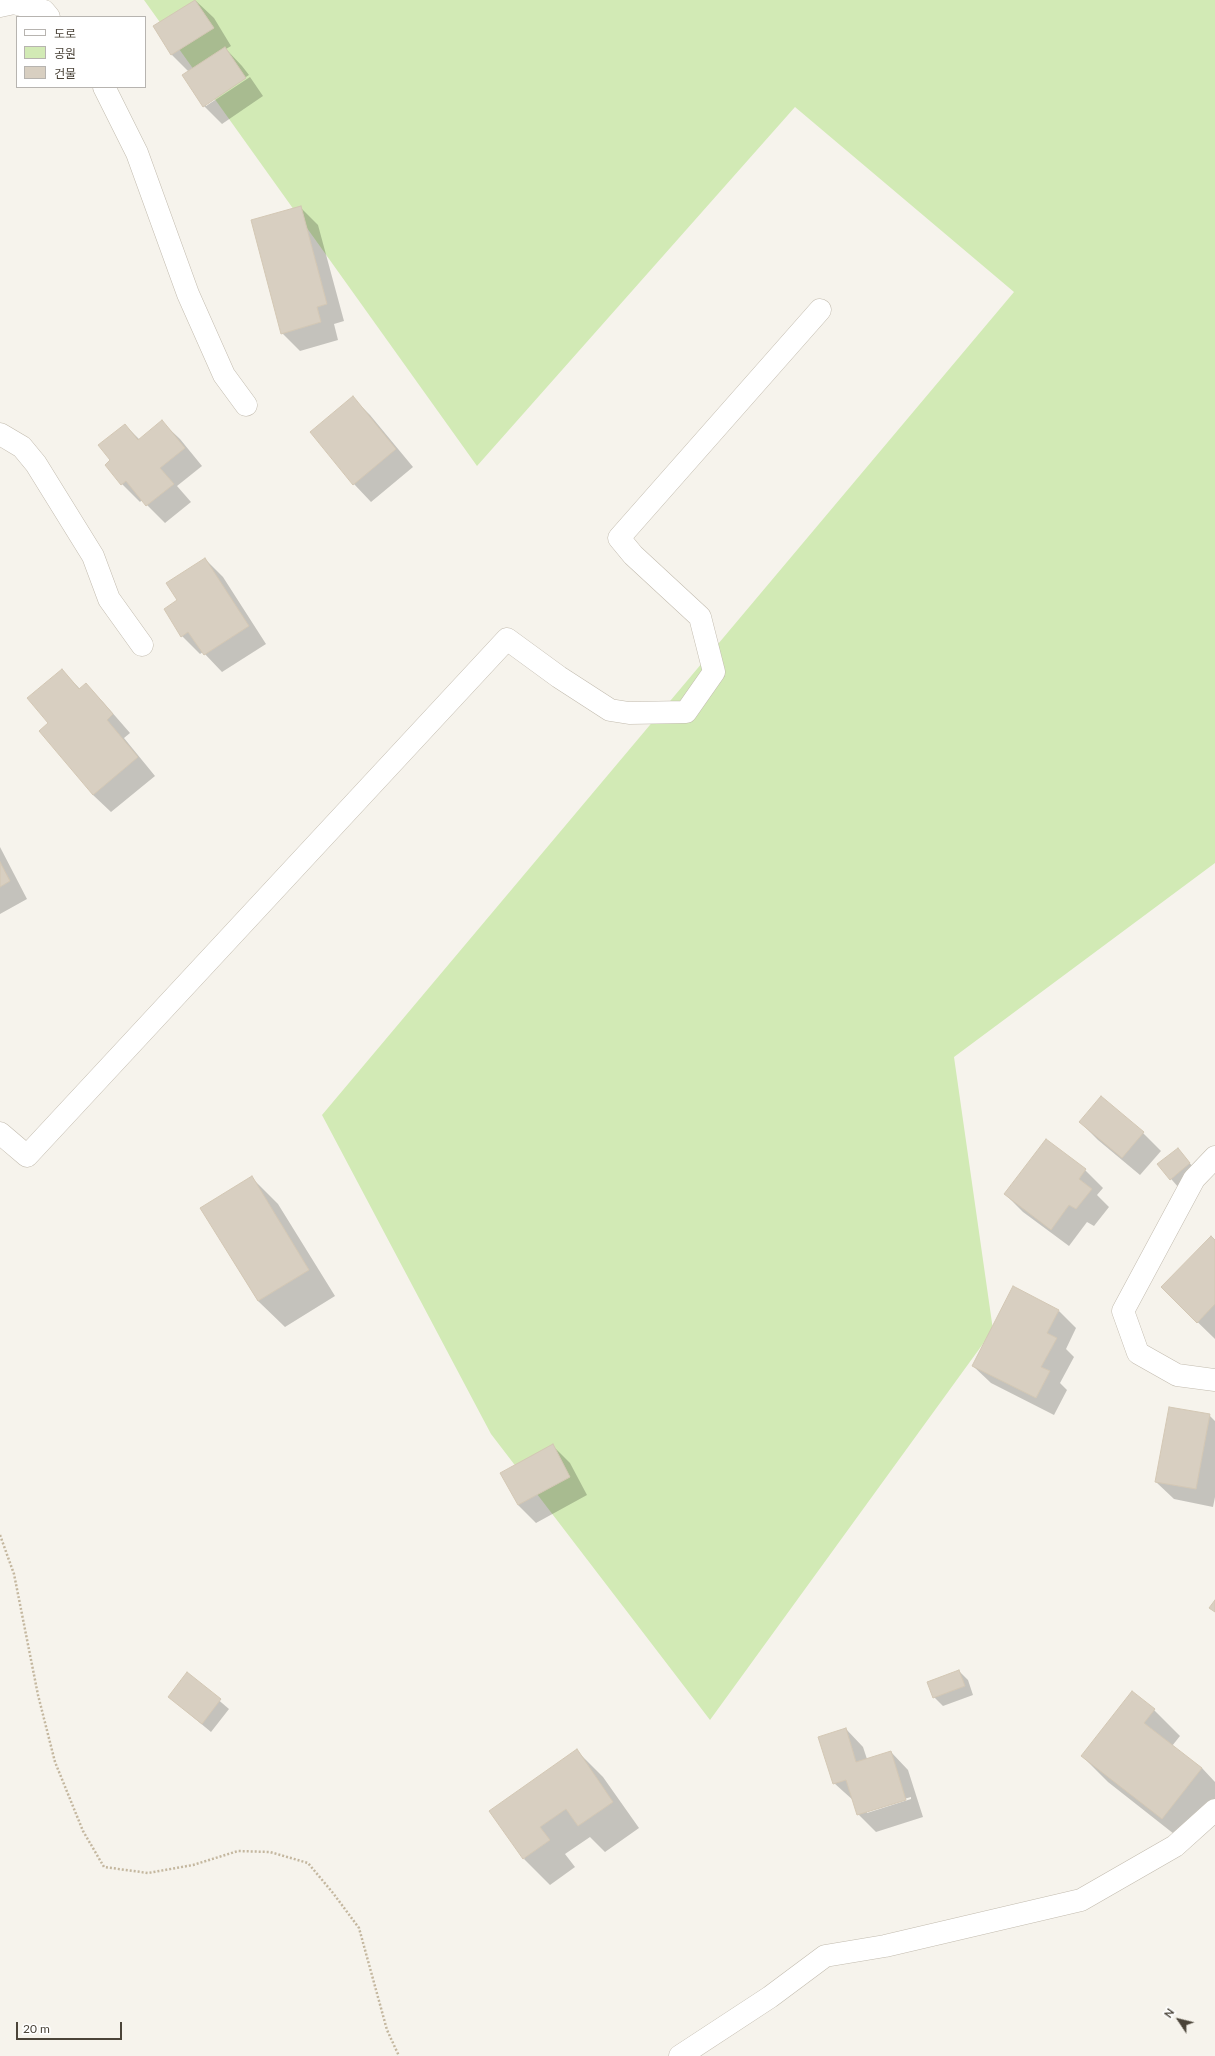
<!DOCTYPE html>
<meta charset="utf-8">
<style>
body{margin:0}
#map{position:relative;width:1215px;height:2056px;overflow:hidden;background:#f6f3ec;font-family:Lato,"Noto Sans KR",sans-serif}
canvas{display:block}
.legend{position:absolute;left:16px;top:16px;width:130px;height:72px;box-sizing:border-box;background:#fff;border:1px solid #b7b4b0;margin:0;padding:5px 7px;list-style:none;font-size:12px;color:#4b4439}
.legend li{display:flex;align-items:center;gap:8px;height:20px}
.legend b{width:20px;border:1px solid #b7b4b0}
.north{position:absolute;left:1159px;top:2000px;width:40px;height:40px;-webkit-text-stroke:3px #fff;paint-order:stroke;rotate:305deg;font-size:11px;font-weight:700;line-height:16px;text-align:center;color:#4b4439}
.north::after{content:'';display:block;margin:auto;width:14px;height:18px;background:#4b4439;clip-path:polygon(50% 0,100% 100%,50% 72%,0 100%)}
.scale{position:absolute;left:16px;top:2022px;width:106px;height:18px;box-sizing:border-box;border:2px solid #4b4439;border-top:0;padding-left:5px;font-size:12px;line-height:14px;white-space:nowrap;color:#4b4439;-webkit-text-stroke:3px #fff;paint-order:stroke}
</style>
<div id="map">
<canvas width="1215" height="2056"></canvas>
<ul class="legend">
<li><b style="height:5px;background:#fff"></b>도로</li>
<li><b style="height:11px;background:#d2eab5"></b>공원</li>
<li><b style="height:11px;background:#d8cfc1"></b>건물</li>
</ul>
<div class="north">N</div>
<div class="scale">20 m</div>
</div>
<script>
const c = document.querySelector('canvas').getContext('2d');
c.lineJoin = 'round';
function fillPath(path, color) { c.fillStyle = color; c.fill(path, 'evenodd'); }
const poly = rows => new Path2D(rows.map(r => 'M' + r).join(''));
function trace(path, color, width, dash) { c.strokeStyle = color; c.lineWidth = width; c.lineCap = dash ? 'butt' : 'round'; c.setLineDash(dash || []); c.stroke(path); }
const green = poly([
 [144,0,1215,0,1215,863,954,1057,993,1330,710,1720,491,1434,322,1115,1014,292,795,107,477,466]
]);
const shadow = poly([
 [196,1,214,18,231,46,226,49,242,66,249,75,206,103,206,106,250,77,263,96,222,124,204,106,189,72,172,55,154,27],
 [300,207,318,225,344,321,334,324,338,340,300,351,282,333],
 [353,398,370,415,413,467,371,502,354,484],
 [162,422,180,439,202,466,177,486,191,502,165,523,142,500,140,502,122,484,112,460,125,425,140,440],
 [205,559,223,577,266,644,222,672,203,652,200,654,182,636,165,610,179,600],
 [62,670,80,689,86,684,103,702,130,733,124,738,155,776,111,812,93,795,49,723],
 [0,847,27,899,0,914],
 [1080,1122,1143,1133,1161,1151,1140,1175,1098,1140],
 [1046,1140,1085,1170,1103,1188,1097,1195,1109,1207,1094,1226,1087,1222,1069,1246,1023,1212,1005,1194],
 [1178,1149,1198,1173,1179,1188,1158,1164],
 [251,1177,278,1204,335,1296,285,1327,258,1301,201,1208],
 [1215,1242,1215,1339,1180,1305],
 [1059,1311,1076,1328,1066,1349,1074,1357,1060,1383,1067,1390,1054,1415,991,1383,973,1366],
 [1209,1415,1215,1421,1215,1497,1213,1507,1174,1499,1156,1482],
 [552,1445,570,1463,587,1495,536,1523,518,1505],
 [959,1671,968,1680,973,1695,943,1706,934,1697],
 [187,1673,229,1709,211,1732,169,1697],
 [1132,1692,1154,1710,1180,1736,1172,1746,1202,1768,1215,1782,1215,1811,1188,1845,1108,1782,1082,1756],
 [846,1729,863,1747,867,1759,891,1752,908,1770,923,1817,876,1832,858,1814,854,1801,834,1783],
 [911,1797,911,1799,867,1813,867,1810],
 [577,1751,603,1777,639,1828,605,1852,590,1837,565,1854,575,1867,550,1885,524,1859]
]);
const building = poly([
 [195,0,214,28,171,55,153,26,195,0],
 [225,47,246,78,203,107,182,75,225,47],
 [301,206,327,304,317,307,321,322,281,334,251,220,301,206],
 [353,396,396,449,353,485,310,432,353,396],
 [162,420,185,448,160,468,174,484,146,506,126,481,121,485,105,465,110,460,98,445,125,424,138,440,162,420],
 [205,558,249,626,204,655,188,632,181,637,164,609,177,600,166,583,205,558],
 [62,669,79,689,86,683,113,714,107,720,138,757,93,795,39,731,48,723,27,698,62,669],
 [0,862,10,881,0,887,0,862],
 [1101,1096,1144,1132,1122,1158,1079,1122,1101,1096],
 [1046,1139,1086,1169,1079,1179,1092,1189,1076,1209,1069,1205,1051,1230,1004,1194,1046,1139],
 [1178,1148,1190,1163,1170,1180,1157,1164,1178,1148],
 [252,1176,309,1270,258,1301,200,1208,252,1176],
 [1211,1236,1215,1240,1215,1304,1197,1323,1161,1287,1211,1236],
 [1013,1286,1059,1310,1047,1333,1057,1338,1041,1367,1050,1371,1036,1398,972,1366,1013,1286],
 [1169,1407,1210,1414,1196,1489,1155,1482,1169,1407],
 [553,1444,570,1477,518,1505,500,1473,553,1444],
 [1215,1600,1215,1612,1209,1608,1215,1600],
 [959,1670,965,1686,933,1698,927,1682,959,1670],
 [187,1672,221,1699,202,1724,168,1697,187,1672],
 [1132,1691,1155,1709,1144,1723,1202,1768,1162,1819,1081,1756,1132,1691],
 [846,1728,856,1762,891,1751,906,1800,857,1815,846,1780,833,1784,818,1737,846,1728],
 [577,1749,613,1802,578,1826,566,1809,540,1827,550,1840,523,1859,489,1811,577,1749]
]);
const path = poly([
 [0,1535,14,1574,38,1695,55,1762,83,1831,104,1867,148,1873,193,1865,238,1851,270,1852,308,1863,333,1893,359,1928,387,2030,399,2056]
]);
const street = poly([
 [0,6,14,3,44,11,49,17],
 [104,87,137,153,188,294,224,375,246,405],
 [0,434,22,447,36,464,93,556,109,599,142,645],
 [0,1133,27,1156,507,639,559,677,610,710,629,713,686,712,714,672,700,617,633,555,619,538,820,310],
 [1215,1157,1194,1179,1123,1311,1138,1353,1177,1375,1215,1380],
 [680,2056,770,1997,825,1956,885,1946,1081,1900,1175,1846,1215,1810]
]);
fillPath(green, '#d2eab5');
fillPath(shadow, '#0003');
fillPath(building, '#d8cfc1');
trace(building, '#d3c7b4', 1);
trace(street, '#c2bbae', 23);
trace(path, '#c4b79f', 2.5, [2, 2]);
trace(street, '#fff', 22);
</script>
